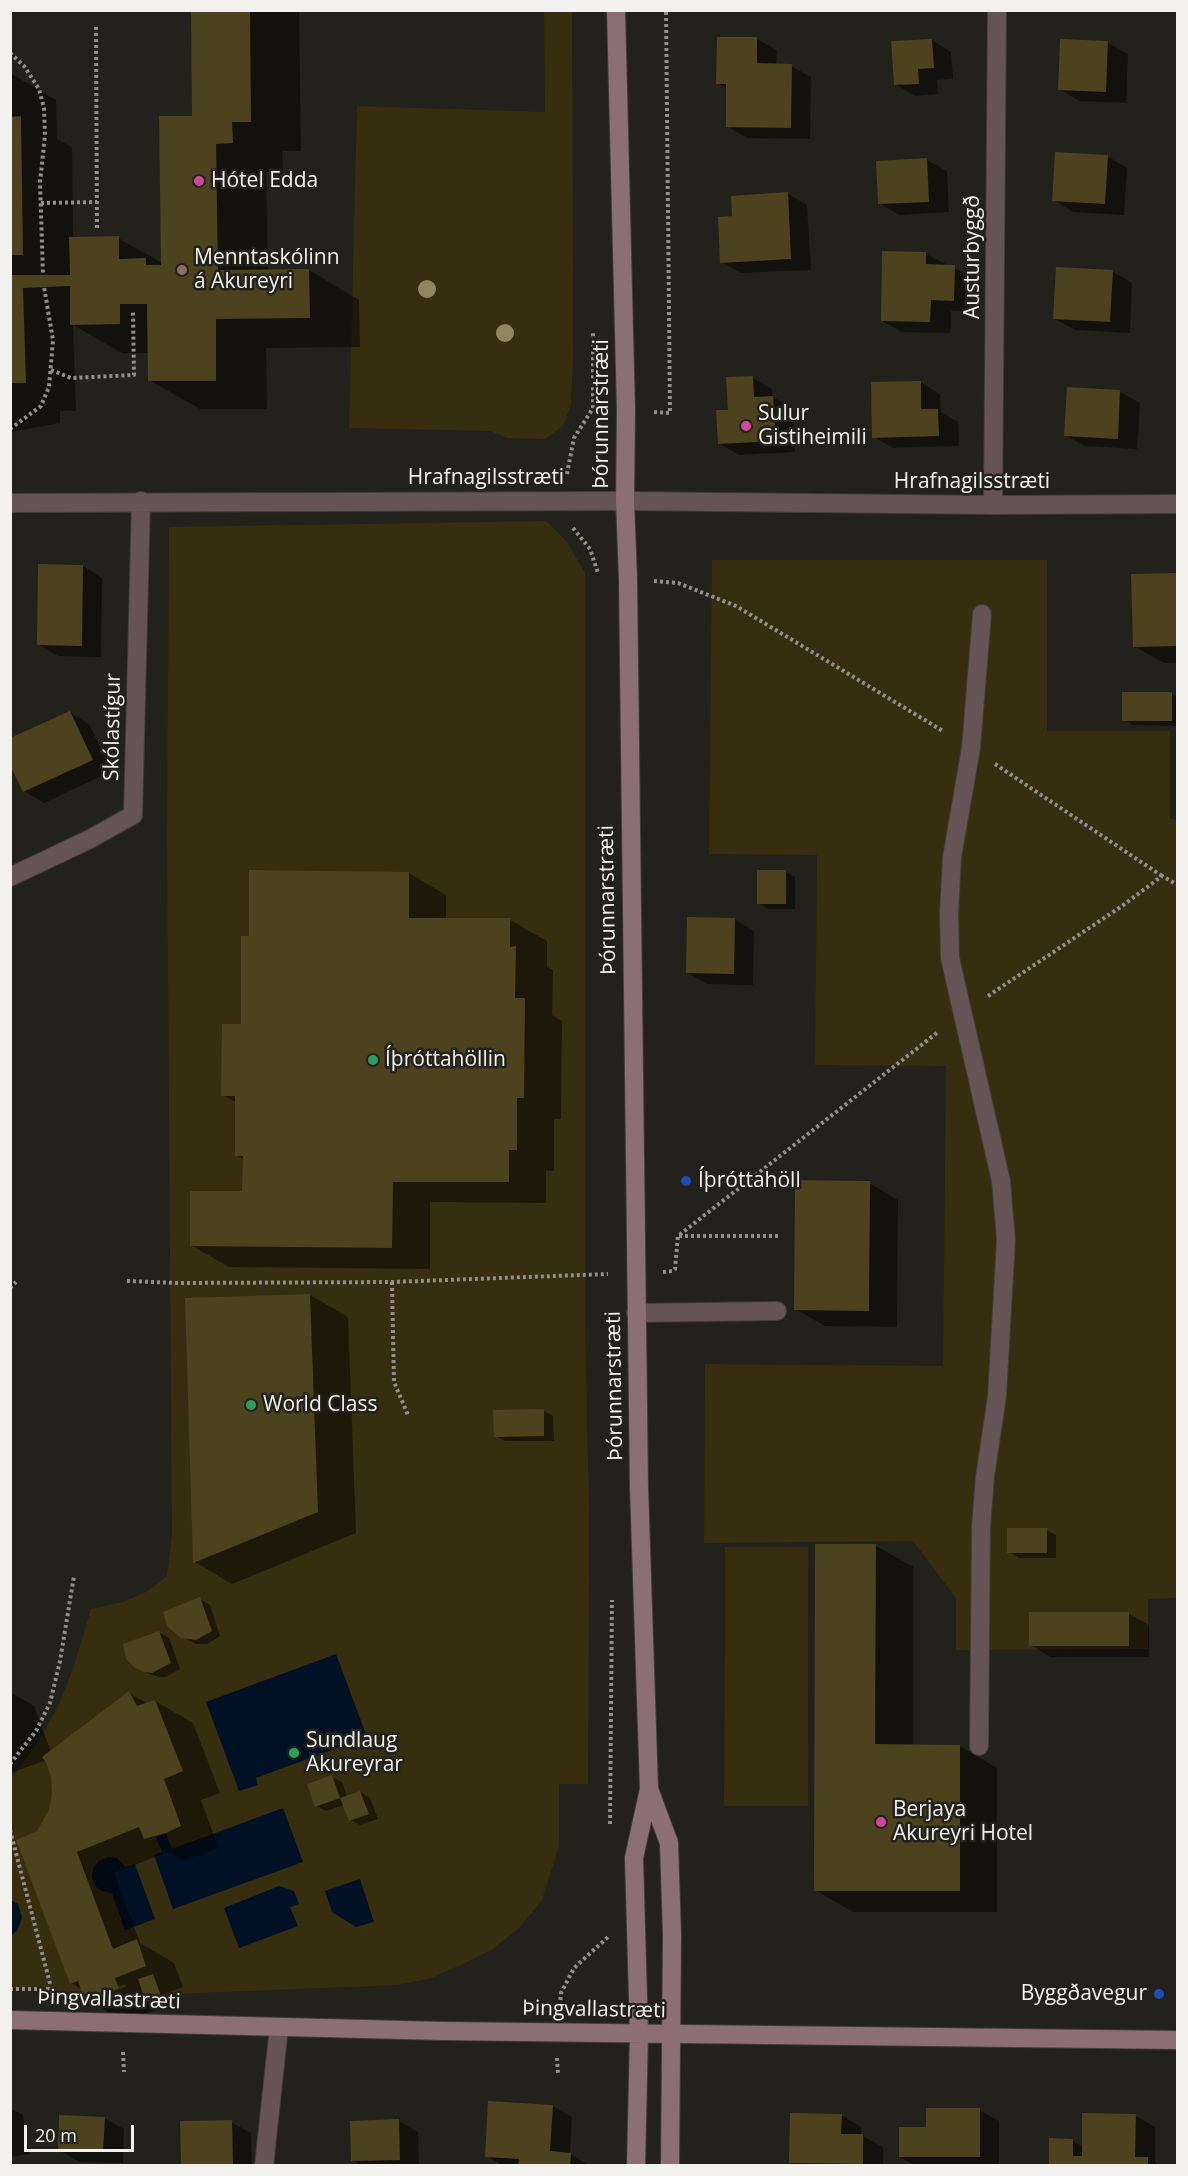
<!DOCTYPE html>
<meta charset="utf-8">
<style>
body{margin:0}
#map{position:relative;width:1188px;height:2176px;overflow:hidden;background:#22211b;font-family:"Open Sans",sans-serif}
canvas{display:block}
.frame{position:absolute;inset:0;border:12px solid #f2f1ed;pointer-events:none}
.scale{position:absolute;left:24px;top:2125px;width:110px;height:27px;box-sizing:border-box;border:3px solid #f2f1ed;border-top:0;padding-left:8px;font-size:18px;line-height:21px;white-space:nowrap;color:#f2f1ed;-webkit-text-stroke:4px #22211b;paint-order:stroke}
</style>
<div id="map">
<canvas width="1188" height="2176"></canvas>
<div class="frame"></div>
<div class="scale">20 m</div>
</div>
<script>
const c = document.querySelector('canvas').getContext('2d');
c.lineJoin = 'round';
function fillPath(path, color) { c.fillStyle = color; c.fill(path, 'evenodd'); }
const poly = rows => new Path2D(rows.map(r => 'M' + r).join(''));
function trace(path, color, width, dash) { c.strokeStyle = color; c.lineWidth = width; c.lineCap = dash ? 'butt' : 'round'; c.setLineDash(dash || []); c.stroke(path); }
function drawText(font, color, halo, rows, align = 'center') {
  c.font = font + ' "Open Sans",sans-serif'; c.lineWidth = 5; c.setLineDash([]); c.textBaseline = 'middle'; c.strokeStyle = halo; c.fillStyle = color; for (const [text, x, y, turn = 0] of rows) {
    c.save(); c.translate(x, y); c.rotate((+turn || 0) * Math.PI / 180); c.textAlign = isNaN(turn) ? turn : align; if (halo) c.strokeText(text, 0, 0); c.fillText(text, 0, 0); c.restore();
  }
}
const green = poly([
 [544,11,572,11,573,359,571,405,563,426,545,439,507,438,490,431,349,428,357,106,545,112],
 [546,521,567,542,585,573,585,1320,589,1508,588,1784,559,1784,559,1846,542,1900,520,1927,493,1949,461,1965,428,1979,398,1985,76,1998,47,1989,11,1988,11,1777,18,1770,41,1737,59,1704,73,1669,91,1609,123,1602,148,1591,167,1576,172,1535,167,836,169,527],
 [712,560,1047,560,1047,731,1170,731,1170,819,1178,820,1177,1598,1148,1599,1148,1649,956,1650,956,1598,913,1541,704,1543,705,1364,943,1366,946,1066,815,1065,817,855,709,854],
 [725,1547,808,1547,808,1806,724,1806]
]);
const water = poly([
 [336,1654,367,1737,256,1778,258,1785,239,1791,206,1702],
 [283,1808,303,1862,173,1909,154,1855,162,1852,156,1837,166,1833,172,1849],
 [108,1857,117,1858,126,1867,135,1864,155,1919,125,1930,112,1893,104,1892,96,1887,92,1878,93,1868,99,1861],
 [360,1879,374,1922,356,1927,332,1912,325,1891],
 [279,1886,294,1891,299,1904,290,1907,298,1926,239,1948,224,1908],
 [11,1900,18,1904,22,1918,17,1931,11,1936]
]);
const shadow = poly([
 [192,10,299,10,301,151,282,151,283,171,266,172,268,271,309,270,359,300,360,347,266,348,267,409,200,409,149,380,149,353,122,353,73,325,76,411,60,411,60,423,10,432,10,73,56,100,57,139,72,147,73,239,118,238,162,263,194,117],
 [757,39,777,50,776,65,791,66,811,77,810,139,747,138,727,126,728,89,718,83],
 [932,40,951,52,953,79,937,80,938,94,915,96,895,84],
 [1062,41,1108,43,1128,54,1126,103,1079,101,1060,89],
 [1107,156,1127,168,1124,215,1073,212,1054,200],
 [927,160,947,171,949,212,899,215,879,203],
 [788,194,807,205,811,270,741,273,722,262,734,218],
 [884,253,926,254,974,278,973,311,951,311,950,333,902,332,882,321],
 [1112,271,1132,283,1130,333,1075,330,1055,319],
 [753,378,772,389,773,397,793,409,795,452,739,455,720,444,729,411],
 [920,382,940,394,941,412,958,422,959,446,893,448,874,437],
 [1120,392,1140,403,1137,449,1085,446,1065,435],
 [83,566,102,578,101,657,58,656,38,644],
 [1178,574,1178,663,1164,663,1134,646],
 [1172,694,1178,697,1178,726,1133,725,1124,720],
 [70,712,89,724,112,771,44,803,24,791],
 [786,872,795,877,795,909,768,909,758,903],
 [409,873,446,895,446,919,510,920,547,941,547,967,553,970,552,1015,562,1021,561,1119,554,1119,554,1171,546,1171,546,1203,430,1202,430,1269,229,1267,191,1245,244,1192,244,1159,236,1155,237,1103,223,1095,242,1026,250,938],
 [734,919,754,931,753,985,707,984,688,973],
 [869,1183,898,1200,897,1327,825,1326,795,1309],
 [310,1295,348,1317,356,1533,232,1584,195,1562,187,1300],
 [544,1411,553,1416,554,1441,505,1441,495,1436],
 [1046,1530,1056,1535,1056,1558,1019,1558,1009,1552],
 [876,1546,913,1567,913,1746,960,1746,997,1768,997,1912,853,1912,815,1890],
 [200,1599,210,1605,220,1636,207,1644,196,1644,176,1633],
 [1031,1614,1129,1614,1149,1625,1149,1657,1050,1657,1031,1645],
 [159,1632,169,1638,180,1669,166,1677,159,1677,145,1672],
 [10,1692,34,1706,51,1752,129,1693,148,1704,155,1701,193,1723,220,1793,201,1800,218,1847,204,1854,183,1860,168,1852,114,1873,140,1943,174,1963,183,1987,166,1993,169,2002,155,2007,156,2010,124,2021,86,1999,82,1989,71,1983,38,1833,50,1811,54,1794,53,1777,47,1760,10,1773],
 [125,1984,126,1987,102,1996,102,1993],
 [332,1777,342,1782,347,1797,360,1792,370,1798,378,1819,360,1825,350,1820,344,1805,326,1811,316,1806],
 [553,2106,572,2117,570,2154,590,2166,503,2166,487,2156],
 [10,2108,23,2115,29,2154,10,2157],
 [979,2110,999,2121,999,2166,916,2166,900,2157,928,2129],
 [841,2115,861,2127,861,2135,883,2147,883,2166,796,2166,790,2162],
 [1136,2116,1155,2127,1155,2162,1161,2166,1050,2166,1072,2140,1083,2147],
 [104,2118,124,2129,123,2163,79,2162,59,2150],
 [399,2121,418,2132,419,2166,362,2166,353,2160],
 [231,2122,251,2133,252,2166,182,2166]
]);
const building = poly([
 [191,10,250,10,251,122,232,122,233,143,216,144,218,270,309,269,310,318,216,319,216,381,148,381,147,304,120,304,120,324,70,325,70,286,23,288,26,383,10,383,10,275,70,275,69,237,119,236,119,259,146,258,146,265,161,265,159,116,192,116],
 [717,37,757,37,757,63,792,64,791,128,726,127,726,84,716,84],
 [932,39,934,68,918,69,919,84,894,85,891,41],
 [1060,39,1108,41,1106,92,1058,90],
 [21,116,23,255,10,255,10,117],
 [1055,152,1108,155,1105,204,1052,201],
 [927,158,929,202,878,204,876,161],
 [788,192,791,259,720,263,718,217,732,216,731,196],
 [882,251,926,252,926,264,955,265,954,301,931,300,930,322,881,321],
 [1056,267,1113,270,1110,322,1053,319],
 [753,376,754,397,773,396,776,441,718,444,716,410,728,410,726,377],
 [921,381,921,409,938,409,939,436,872,438,871,382],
 [1067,387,1120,390,1118,439,1064,436],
 [38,564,83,565,82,646,37,645],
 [1178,573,1178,646,1133,647,1131,574],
 [1122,692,1172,692,1172,721,1122,721],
 [70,711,93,760,23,792,10,765,10,738],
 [249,870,409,872,409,918,510,918,510,947,516,946,515,998,525,998,524,1098,517,1098,517,1150,509,1150,509,1182,393,1182,392,1248,190,1246,190,1191,242,1191,243,1156,235,1156,235,1096,221,1096,222,1024,241,1024,241,936,249,936],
 [757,870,786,870,786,904,757,904],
 [687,917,735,918,734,974,686,973],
 [795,1180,870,1181,869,1311,794,1310],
 [310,1294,318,1512,193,1563,185,1298],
 [544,1409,544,1436,494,1437,493,1410],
 [1007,1528,1047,1528,1047,1553,1007,1553],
 [815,1544,876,1544,875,1744,960,1745,960,1891,814,1891],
 [200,1597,212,1631,196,1640,181,1638,167,1626,163,1612],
 [1029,1612,1129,1612,1129,1646,1029,1646],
 [159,1631,171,1663,152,1673,144,1672,134,1667,126,1659,123,1644],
 [129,1691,137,1706,155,1700,183,1771,164,1779,181,1826,166,1833,144,1839,139,1827,77,1852,113,1949,137,1939,146,1966,115,1978,119,1988,85,2000,78,1981,70,1984,16,1840,37,1831,49,1810,52,1794,51,1777,46,1762,42,1757],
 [332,1775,340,1798,315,1807,307,1784],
 [360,1791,369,1814,349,1821,340,1798],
 [153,1974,161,1996,146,2002,138,1979],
 [488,2101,553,2105,550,2151,571,2153,570,2166,518,2166,519,2159,485,2157],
 [926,2108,980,2108,980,2157,899,2157,899,2127,926,2127],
 [790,2113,842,2114,841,2134,863,2134,863,2164,789,2163],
 [1082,2113,1136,2114,1135,2157,1148,2157,1148,2166,1049,2166,1049,2138,1073,2139,1073,2156,1082,2156],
 [59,2115,105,2117,103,2152,58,2151],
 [399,2119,400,2160,351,2161,350,2121],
 [232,2120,233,2166,181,2166,180,2121]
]);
const path = poly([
 [96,27,97,228],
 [10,53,24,66,39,89,44,108,45,135,40,182,43,275],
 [41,203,97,202],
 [51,370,71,378,134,375,133,311],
 [654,412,670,413,666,10],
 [10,429,41,406,49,387,53,340,44,287],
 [567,474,574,438,593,408,593,332],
 [573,528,590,549,598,573],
 [654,581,678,583,736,606,943,731],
 [995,764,1162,876],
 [988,996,1122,906,1162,876,1178,885],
 [679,1236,780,1236],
 [663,1272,673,1271,675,1269,678,1236,938,1032],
 [127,1281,178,1283,392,1282,608,1274],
 [392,1282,394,1382,408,1415],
 [10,1288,16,1282],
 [10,1764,36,1731,50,1703,60,1661,74,1576],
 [610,1824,612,1600],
 [10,1830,53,1995],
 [10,1989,50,1989],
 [560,2006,561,1993,574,1968,609,1936],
 [123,2052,124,2072],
 [557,2058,558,2074]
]);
const lane = poly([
 [636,1313,777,1311],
 [979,1746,981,1527,985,1477,997,1396,1006,1240,1001,1181,950,958,949,914,952,857,971,748,982,614]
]);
const street = poly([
 [10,503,625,501,993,505,1178,504],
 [993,505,997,10],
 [10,877,90,839,133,815,141,501],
 [264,2166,279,2027]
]);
const secondary = poly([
 [616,10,626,411,625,501,628,579,639,1487,649,1789,634,1858,639,2033,636,2166],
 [649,1789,669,1843,672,1935,670,2166],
 [10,2020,442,2031,1178,2040]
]);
const trees = [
 [427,289],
 [505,333]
];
const markers = [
 [199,181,6,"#d1479c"],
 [182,270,6,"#8d6e63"],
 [746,426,6,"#d1479c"],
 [373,1060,6,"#2e9e5b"],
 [686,1181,6,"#1a4fb4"],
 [251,1405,6,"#2e9e5b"],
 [294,1753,6,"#2e9e5b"],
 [881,1822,6,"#d1479c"],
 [1159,1994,6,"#1a4fb4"]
];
const poiNames = [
 ["Hótel Edda",211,181],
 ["Menntaskólinn",194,258],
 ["á Akureyri",194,282],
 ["Sulur",758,414],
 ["Gistiheimili",758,438],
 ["Íþróttahöllin",385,1060],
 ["Íþróttahöll",698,1181],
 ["World Class",263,1405],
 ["Sundlaug",306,1741],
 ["Akureyrar",306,1765],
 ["Berjaya",893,1810],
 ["Akureyri Hotel",893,1834],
 ["Byggðavegur",1147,1994,"right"]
];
const streetNames = [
 ["Austurbyggð",973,257,-90],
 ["Þórunnarstræti",602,414,-90],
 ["Hrafnagilsstræti",486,478],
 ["Hrafnagilsstræti",972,482],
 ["Skólastígur",113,727,-89],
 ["Þórunnarstræti",608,900,-91],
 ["Þórunnarstræti",615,1386,-91],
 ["Þingvallastræti",109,2000,2],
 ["Þingvallastræti",594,2010,1]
];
fillPath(green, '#372e0f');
fillPath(water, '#001126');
fillPath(shadow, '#0007');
fillPath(building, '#4c421d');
trace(lane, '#3f3e38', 20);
trace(street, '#3f3e38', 20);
trace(secondary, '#3f3e38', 20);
trace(path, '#908f8a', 4, [3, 3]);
trace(lane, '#655355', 18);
trace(street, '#655355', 18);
trace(secondary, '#8c6f72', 18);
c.fillStyle = '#918660';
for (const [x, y] of trees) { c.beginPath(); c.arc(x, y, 9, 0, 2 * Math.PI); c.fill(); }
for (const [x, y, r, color] of markers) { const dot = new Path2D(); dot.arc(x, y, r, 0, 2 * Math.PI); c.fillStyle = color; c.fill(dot); trace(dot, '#22211b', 2); }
drawText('21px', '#f2f1ed', '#22211b', poiNames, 'left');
drawText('21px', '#f2f1ed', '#22211b', streetNames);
</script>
